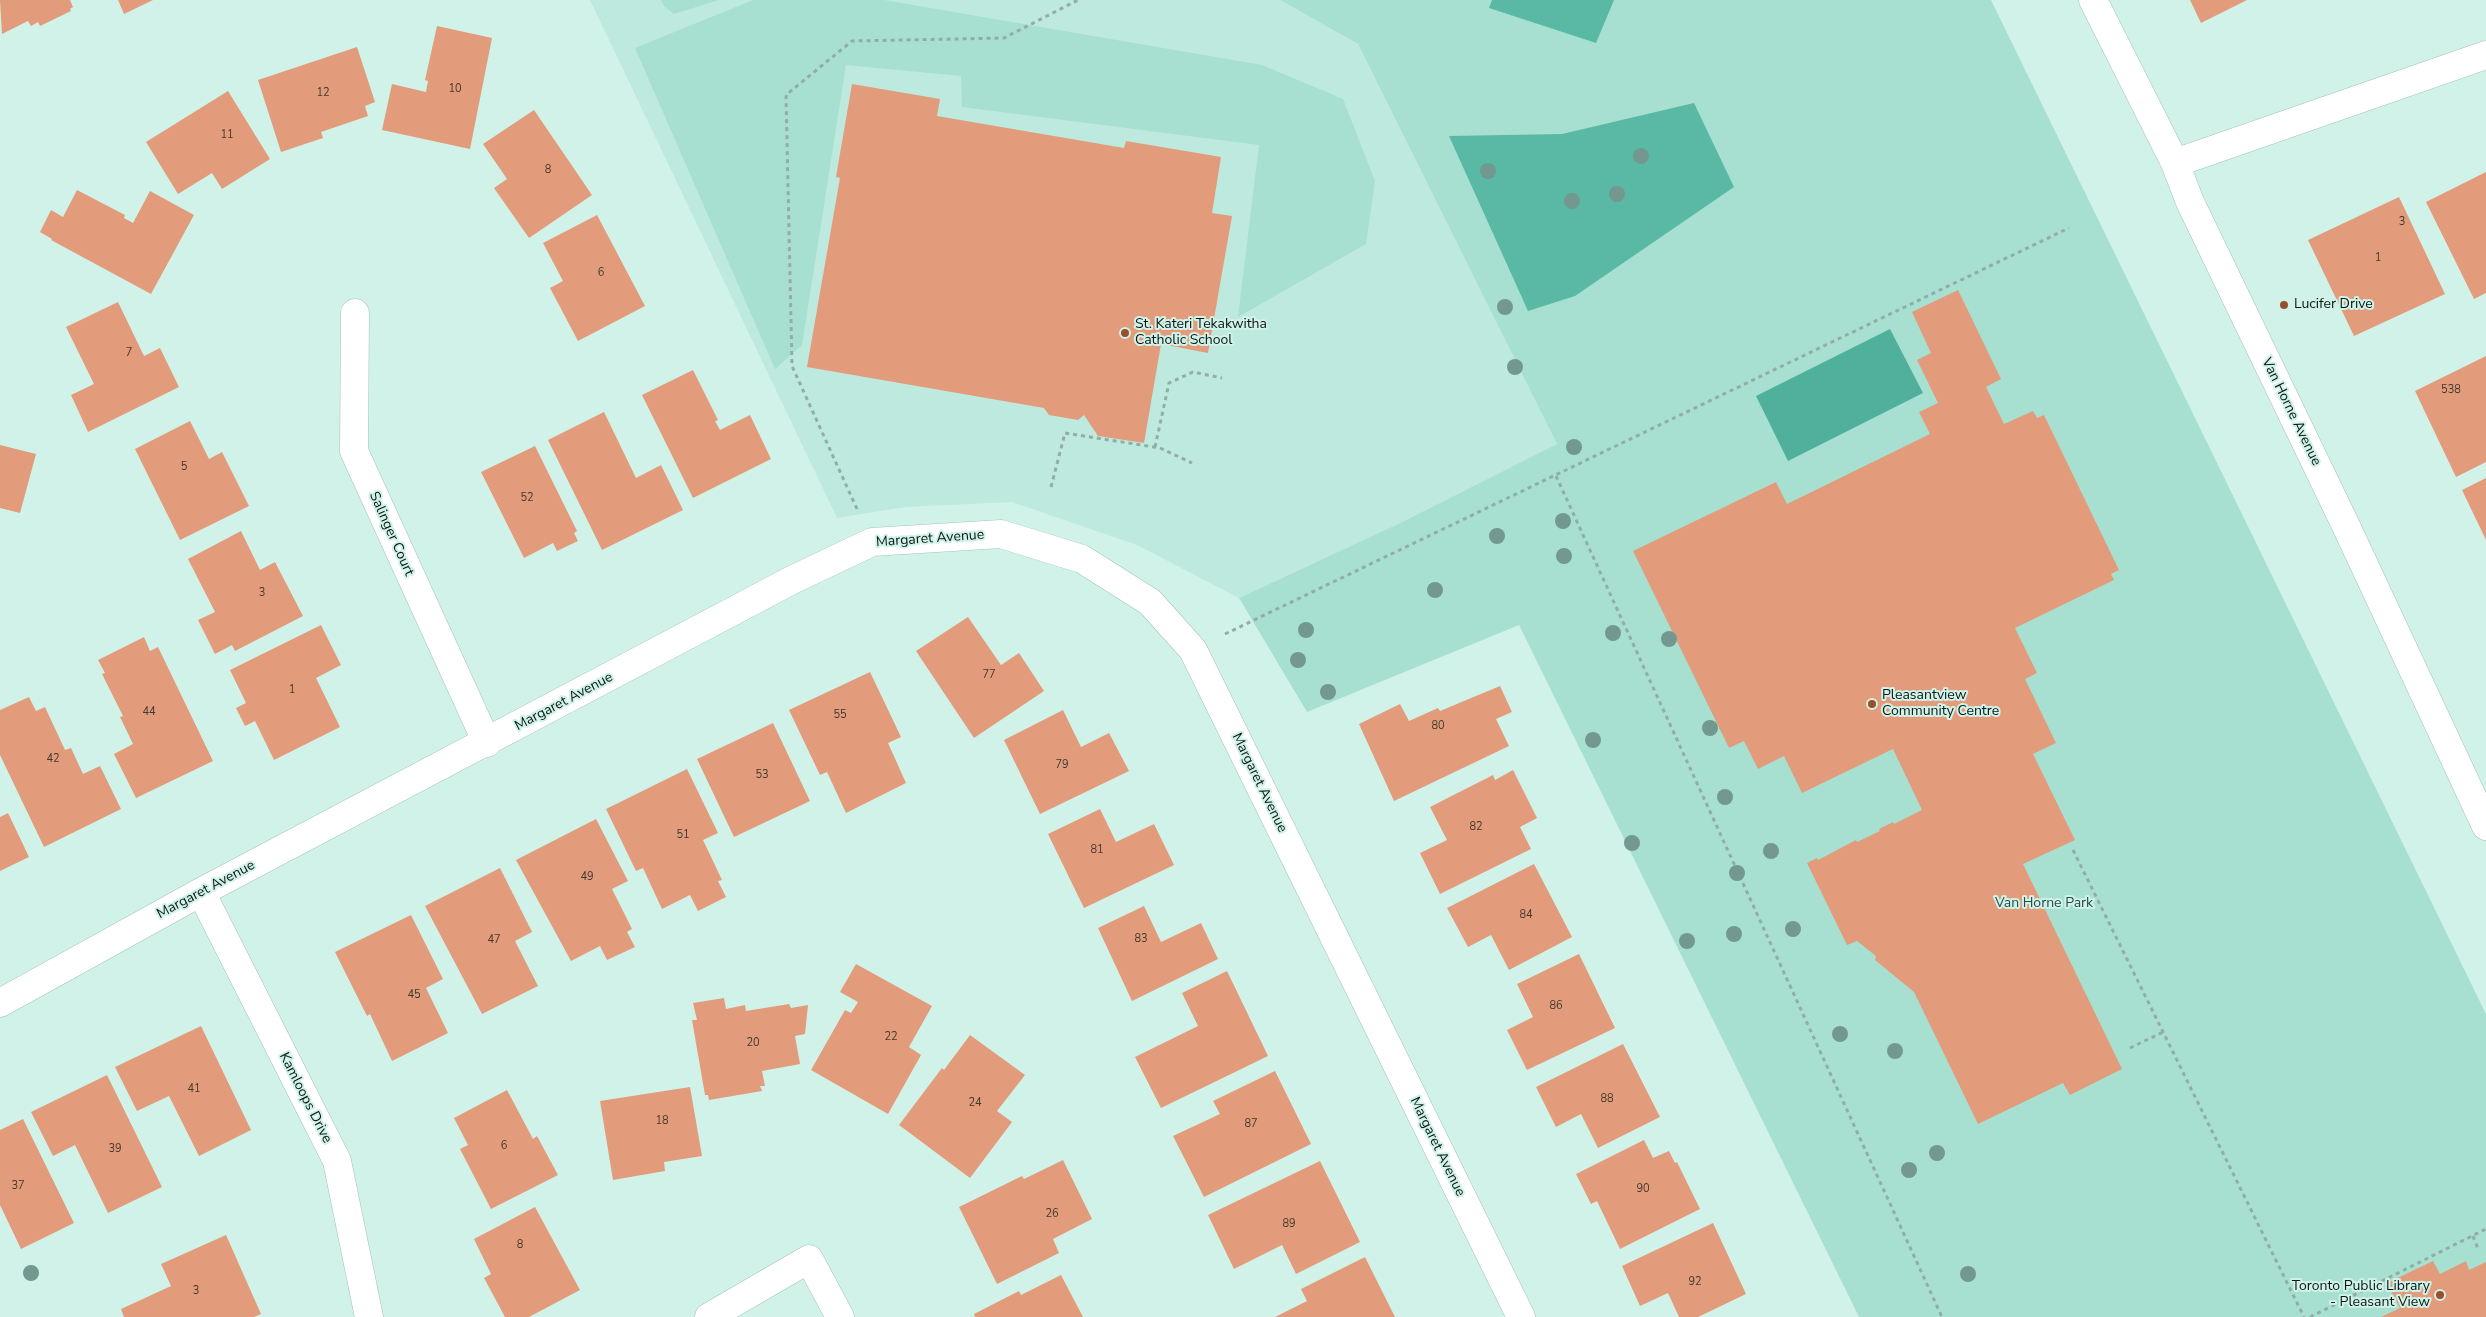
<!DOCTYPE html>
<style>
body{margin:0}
canvas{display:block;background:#d1f2e9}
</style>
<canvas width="2486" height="1317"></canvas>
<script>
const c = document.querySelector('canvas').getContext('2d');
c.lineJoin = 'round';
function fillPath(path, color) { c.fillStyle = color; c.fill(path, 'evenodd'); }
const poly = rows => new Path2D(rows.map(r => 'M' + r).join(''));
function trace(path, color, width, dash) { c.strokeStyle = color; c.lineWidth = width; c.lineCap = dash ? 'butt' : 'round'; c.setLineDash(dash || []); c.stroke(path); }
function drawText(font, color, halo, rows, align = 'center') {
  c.font = font + ' "Nunito Sans",sans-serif'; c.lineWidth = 4; c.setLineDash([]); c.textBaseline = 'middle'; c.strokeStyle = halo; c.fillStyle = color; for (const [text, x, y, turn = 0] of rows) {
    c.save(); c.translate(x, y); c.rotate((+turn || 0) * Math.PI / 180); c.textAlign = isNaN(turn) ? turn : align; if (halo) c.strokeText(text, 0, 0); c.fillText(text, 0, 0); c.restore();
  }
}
const built = poly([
 [590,0,1280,0,1358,44,1557,444,1400,523,1239,598,1137,545,1012,502,905,507,837,518]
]);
const green = poly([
 [661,0,719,0,674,14,664,6],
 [753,0,884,0,1262,65,1343,99,1375,181,1366,244,1238,317,1259,145,962,107,961,76,846,65,802,345,775,369,635,48],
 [1280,0,1991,0,2486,1014,2486,1317,1859,1317,1519,625,1307,712,1239,598,1400,523,1557,444,1358,44]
]);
const forest = poly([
 [1492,0,1614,0,1596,43,1489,8],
 [1694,103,1734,187,1575,296,1528,311,1449,136,1562,134]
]);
const water = poly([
 [1890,329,1923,393,1788,461,1756,396]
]);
const building = poly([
 [0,0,70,0,73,7,70,9,71,11,40,26,38,22,31,26,28,21,2,34],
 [118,0,153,0,124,14],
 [2190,0,2247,0,2201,23],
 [437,26,492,38,470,149,382,130,392,84,426,92,428,81,425,80],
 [357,47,375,102,365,106,368,116,321,132,323,138,281,152,258,80],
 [852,84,940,99,937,116,1124,148,1126,141,1221,157,1212,213,1232,216,1208,353,1161,344,1144,443,1098,436,1084,415,1078,420,1049,415,1044,408,807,367,840,178,836,177],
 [228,91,270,159,222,189,212,173,178,194,146,142],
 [534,110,592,195,529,238,494,188,507,179,483,144],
 [2486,172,2486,293,2474,299,2426,202],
 [77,190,125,215,124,218,133,223,150,191,194,215,151,294,51,240,52,239,40,232,51,210,63,217],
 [2399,197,2445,294,2354,336,2308,240],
 [597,215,645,306,578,341,550,288,563,281,543,243],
 [1958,290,2001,379,1986,387,2004,424,2033,411,2037,418,2044,415,2119,570,2111,574,2114,580,2015,628,2037,673,2025,679,2056,743,2033,754,2075,840,2023,864,2122,1069,2070,1095,2063,1083,1978,1124,1914,992,1875,960,1876,956,1857,941,1847,945,1807,863,1817,858,1818,860,1856,840,1857,842,1880,831,1879,829,1893,822,1894,824,1922,810,1893,749,1802,793,1784,756,1758,769,1744,741,1729,748,1633,551,1776,482,1787,504,1930,434,1919,412,1938,403,1917,360,1931,353,1912,312],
 [118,302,144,356,160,348,179,387,88,432,71,395,94,384,66,327],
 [2486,356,2486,462,2456,477,2415,391],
 [693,370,718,420,715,421,720,430,750,415,771,459,693,498,642,395],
 [604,412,636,478,661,465,683,510,602,550,548,440],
 [190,421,209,459,222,452,249,506,180,540,135,449],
 [0,445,36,454,20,513,0,508],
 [535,446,577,531,574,533,578,541,557,551,553,543,524,558,481,472],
 [2486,478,2486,540,2462,490],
 [241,531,260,570,275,562,303,616,235,651,232,645,215,654,198,620,215,612,188,559],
 [968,617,1001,665,1019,653,1044,691,974,738,916,651],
 [321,625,341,665,316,678,340,727,274,760,255,721,245,726,236,708,246,703,230,670],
 [144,637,150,651,158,647,213,761,136,798,114,754,133,744,120,717,123,716,102,674,105,673,98,660],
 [870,672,901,737,888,743,906,783,846,813,827,772,820,775,789,710],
 [1500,686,1512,712,1496,719,1509,746,1394,801,1359,724,1400,704,1409,721,1438,708,1440,711],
 [29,697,36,711,45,707,65,750,71,748,83,774,100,766,121,809,44,847,0,755,0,710],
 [1063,710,1081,747,1109,733,1129,771,1040,814,1004,740],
 [773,723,810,801,734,837,697,759],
 [687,769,718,833,703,840,722,880,718,881,726,897,698,911,690,895,662,909,643,868,636,871,606,809],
 [1513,770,1537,818,1520,827,1531,849,1440,894,1420,853,1447,840,1430,807,1493,775,1495,780],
 [1100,809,1116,842,1154,824,1174,865,1084,908,1048,834],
 [8,813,29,857,0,871,0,817],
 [596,819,628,881,612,889,632,929,627,932,635,947,607,960,600,946,571,961,516,860],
 [1534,864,1572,937,1509,970,1491,935,1468,947,1447,908],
 [500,868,532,932,515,941,538,986,482,1014,425,906],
 [1144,906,1161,942,1201,923,1218,959,1132,1001,1098,928],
 [411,915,443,979,426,988,448,1033,392,1061,370,1014,367,1016,335,952],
 [1579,954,1615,1028,1527,1070,1507,1030,1533,1017,1517,984],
 [856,964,932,1006,909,1047,921,1055,888,1114,811,1070,845,1010,851,1013,858,1002,840,992],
 [1227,971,1268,1056,1161,1108,1135,1057,1198,1026,1182,993],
 [724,998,726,1009,745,1005,746,1011,789,1004,791,1008,808,1005,805,1034,795,1036,800,1064,762,1071,765,1086,760,1086,762,1091,709,1100,708,1095,705,1095,692,1020,697,1020,693,1003],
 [201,1026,251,1130,199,1156,169,1096,137,1111,115,1067],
 [970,1035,1025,1075,997,1111,1012,1122,970,1178,899,1125,942,1068,944,1070],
 [1623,1044,1660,1117,1598,1148,1581,1114,1556,1127,1536,1087],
 [1275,1071,1311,1144,1204,1197,1173,1136,1220,1114,1213,1101],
 [107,1075,162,1187,108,1213,75,1145,53,1156,31,1112],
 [690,1087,702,1156,664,1162,665,1171,613,1180,600,1101],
 [507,1090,533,1139,537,1136,558,1175,491,1209,460,1149,468,1145,454,1118],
 [23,1119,74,1223,21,1249,0,1205,0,1130],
 [1644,1140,1653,1158,1669,1151,1675,1163,1677,1162,1700,1209,1620,1249,1597,1201,1591,1204,1576,1174],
 [1063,1160,1092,1219,1053,1239,1059,1253,997,1284,959,1207,1022,1176,1024,1179],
 [1320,1161,1360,1242,1296,1274,1282,1245,1234,1269,1208,1215],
 [535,1207,580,1290,529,1317,505,1317,484,1278,491,1274,474,1239],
 [1713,1223,1746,1294,1698,1317,1679,1317,1668,1293,1640,1306,1622,1266],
 [226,1235,261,1314,254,1317,124,1317,121,1309,171,1286,161,1264],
 [1365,1257,1395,1317,1275,1317,1307,1301,1301,1289],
 [2433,1261,2440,1274,2466,1261,2469,1270,2486,1262,2486,1317,2381,1317,2400,1308,2387,1283],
 [1061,1275,1083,1317,975,1317,974,1314,1019,1291,1021,1295]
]);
const path = poly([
 [1155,447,1169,383,1193,372,1222,378],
 [1556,476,1942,1317],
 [1051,487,1065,433,1160,448,1192,463],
 [857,509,792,366,786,95,852,41,1004,38,1078,0],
 [1225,634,2069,228],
 [2073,850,2304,1317],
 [2130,1048,2163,1032],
 [2473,1236,2478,1249],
 [2310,1317,2486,1229]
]);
const minor = poly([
 [2093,0,2175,163,2190,202,2347,528,2486,826],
 [2175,163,2486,55],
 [355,313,354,451,487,743],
 [201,892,337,1161,369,1317],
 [0,1003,201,892,792,580,872,542,1001,534,1082,559,1150,602,1193,650,1521,1317],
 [709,1317,809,1259,840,1317]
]);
const trees = [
 [1641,156],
 [1488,171],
 [1617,194],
 [1572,201],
 [1505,307],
 [1515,367],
 [1574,447],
 [1563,521],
 [1497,536],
 [1564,556],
 [1435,590],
 [1306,630],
 [1613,633],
 [1669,639],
 [1298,660],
 [1328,692],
 [1710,728],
 [1593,740],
 [1725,797],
 [1632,843],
 [1771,851],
 [1737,873],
 [1793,929],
 [1734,934],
 [1687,941],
 [1840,1034],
 [1895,1051],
 [1937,1153],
 [1909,1170],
 [31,1273],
 [1968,1274]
];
const markers = [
 [2284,305,5,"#97502b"],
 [1125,333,5,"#97502b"],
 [1872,704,5,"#97502b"],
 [2440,1295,5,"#97502b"]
];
const numberNames = [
 ["10",455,89],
 ["12",323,93],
 ["11",227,135],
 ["8",548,170],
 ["3",2402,222],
 ["1",2378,258],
 ["6",601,273],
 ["7",129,353],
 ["538",2451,390],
 ["5",184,467],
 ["52",527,498],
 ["3",262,593],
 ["77",989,675],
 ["1",292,690],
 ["44",149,712],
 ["55",840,715],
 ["80",1438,726],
 ["42",53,759],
 ["79",1062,765],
 ["53",762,775],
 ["82",1476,827],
 ["51",683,835],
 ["81",1097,850],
 ["49",587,877],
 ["84",1526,915],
 ["83",1141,939],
 ["47",494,940],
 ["45",414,995],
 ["86",1556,1006],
 ["22",891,1037],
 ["20",753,1043],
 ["41",194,1089],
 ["88",1607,1099],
 ["24",975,1103],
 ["18",662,1121],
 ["87",1251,1124],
 ["6",504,1146],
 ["39",115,1149],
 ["37",18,1186],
 ["90",1643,1189],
 ["26",1052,1214],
 ["89",1289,1224],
 ["8",520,1245],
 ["92",1695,1282],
 ["3",196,1291]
];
const poiNames = [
 ["Lucifer Drive",2294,305],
 ["St. Kateri Tekakwitha",1135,325],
 ["Catholic School",1135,341],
 ["Pleasantview",1882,696],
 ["Community Centre",1882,712],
 ["Toronto Public Library",2430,1287,"right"],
 ["- Pleasant View",2430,1303,"right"]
];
const streetNames = [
 ["Van Horne Avenue",2291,412,64],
 ["Salinger Court",391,534,66],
 ["Margaret Avenue",930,539,-4],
 ["Margaret Avenue",564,702,-28],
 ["Margaret Avenue",1259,783,64],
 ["Margaret Avenue",206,890,-28],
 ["Kamloops Drive",305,1098,63],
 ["Margaret Avenue",1437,1147,64]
];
const parkNames = [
 ["Van Horne Park",2044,904]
];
fillPath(built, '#bee9de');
fillPath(green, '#a7e0d1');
fillPath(forest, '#5ab9a4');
fillPath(water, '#51b09c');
fillPath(building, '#e29c7b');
trace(minor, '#a2c3ba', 29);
trace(path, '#92ada6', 3, [4, 4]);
trace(minor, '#fff', 28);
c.fillStyle = '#72988f';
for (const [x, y] of trees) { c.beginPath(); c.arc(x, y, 8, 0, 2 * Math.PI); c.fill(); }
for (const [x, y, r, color] of markers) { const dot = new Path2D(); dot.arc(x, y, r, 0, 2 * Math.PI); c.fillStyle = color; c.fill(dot); trace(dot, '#d1f2e9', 2); }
drawText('11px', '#42392e', null, numberNames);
drawText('14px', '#0c1815', '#d1f2e9', poiNames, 'left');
drawText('14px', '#0c1815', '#d1f2e9', streetNames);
drawText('14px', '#254f46', '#d1f2e9', parkNames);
</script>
